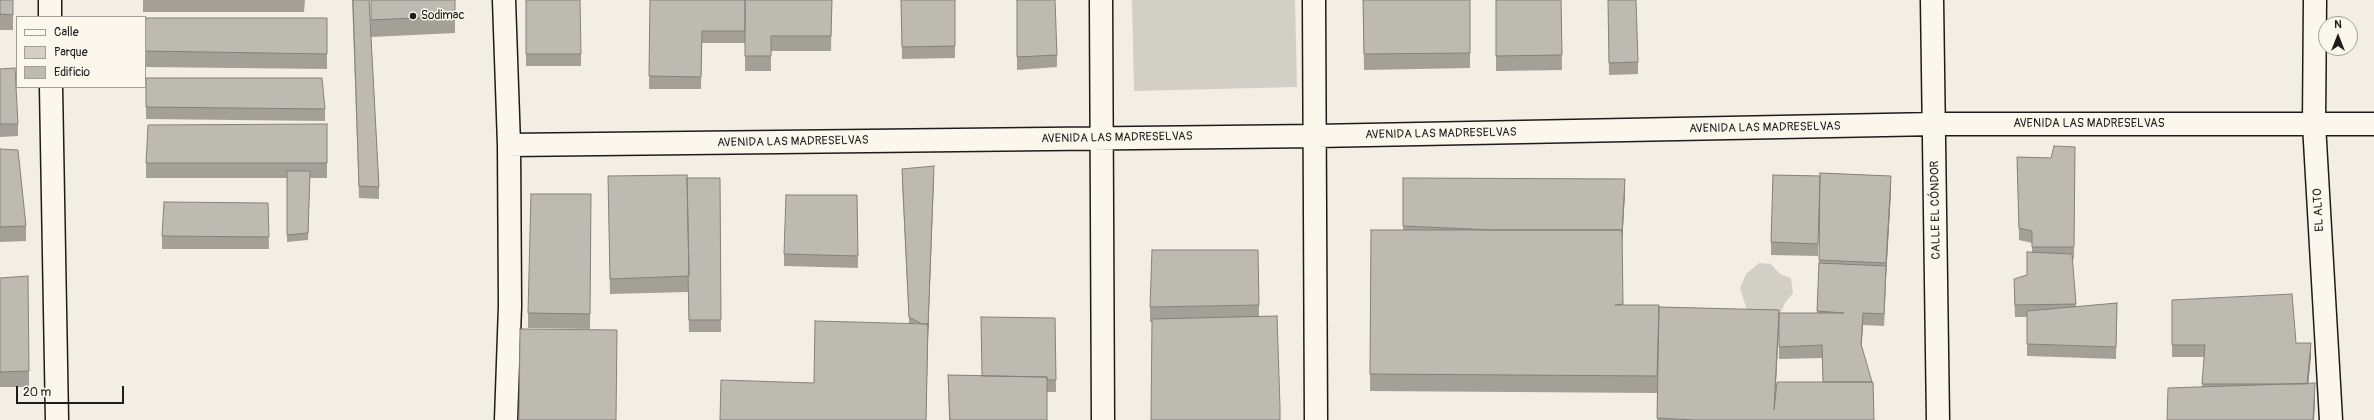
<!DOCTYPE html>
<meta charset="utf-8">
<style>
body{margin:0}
#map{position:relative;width:2374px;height:420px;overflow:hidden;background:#f2eee4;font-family:Pangolin,sans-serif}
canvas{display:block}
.legend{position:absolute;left:16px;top:16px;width:130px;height:72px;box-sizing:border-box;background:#fbf7ec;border:1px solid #a29f99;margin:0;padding:5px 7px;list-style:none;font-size:12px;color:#1c1c1c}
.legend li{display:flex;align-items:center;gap:8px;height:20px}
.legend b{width:20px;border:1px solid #a29f99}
.north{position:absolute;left:2318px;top:16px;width:40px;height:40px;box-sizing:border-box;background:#fbf7ec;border:1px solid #a29f99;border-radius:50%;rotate:0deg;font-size:11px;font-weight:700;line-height:16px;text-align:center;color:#1c1c1c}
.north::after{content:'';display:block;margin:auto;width:14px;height:18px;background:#1c1c1c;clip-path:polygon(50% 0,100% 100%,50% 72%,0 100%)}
.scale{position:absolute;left:16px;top:386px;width:108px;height:18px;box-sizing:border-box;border:2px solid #1c1c1c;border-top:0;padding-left:5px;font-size:12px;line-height:14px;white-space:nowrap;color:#1c1c1c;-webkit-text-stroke:3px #fbf7ec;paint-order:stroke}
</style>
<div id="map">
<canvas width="2374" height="420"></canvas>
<ul class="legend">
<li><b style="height:5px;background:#fbf7ec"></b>Calle</li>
<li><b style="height:11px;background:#d2cfc6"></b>Parque</li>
<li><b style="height:11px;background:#bdbab1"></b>Edificio</li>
</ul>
<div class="north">N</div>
<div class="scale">20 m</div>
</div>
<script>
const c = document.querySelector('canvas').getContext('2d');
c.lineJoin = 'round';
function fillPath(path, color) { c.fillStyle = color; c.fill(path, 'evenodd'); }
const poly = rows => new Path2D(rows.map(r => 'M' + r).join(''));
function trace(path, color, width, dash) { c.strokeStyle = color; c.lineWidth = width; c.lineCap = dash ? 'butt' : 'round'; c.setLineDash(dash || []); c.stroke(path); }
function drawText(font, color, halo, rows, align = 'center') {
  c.font = font + ' Pangolin,sans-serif'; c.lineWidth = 3; c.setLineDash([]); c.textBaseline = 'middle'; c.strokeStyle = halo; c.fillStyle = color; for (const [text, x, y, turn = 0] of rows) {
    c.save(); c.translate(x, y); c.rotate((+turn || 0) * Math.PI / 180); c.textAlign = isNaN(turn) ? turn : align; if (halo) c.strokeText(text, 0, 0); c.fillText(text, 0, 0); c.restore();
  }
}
const green = poly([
 [1132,0,1295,0,1297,87,1134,91],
 [1759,263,1771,264,1780,274,1791,278,1793,293,1785,303,1779,316,1748,313,1740,288,1746,274]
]);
const minor = poly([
 [50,0,50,17],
 [504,0,509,145,510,306,506,420],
 [1101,0,1103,420],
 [1314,0,1316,420],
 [1932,0,1938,420],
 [2315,0,2314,124,2331,420],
 [51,87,57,420],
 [509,145,1316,136,1935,124,2374,124]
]);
const wall = poly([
 [0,0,13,0,13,30,0,30],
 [143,0,305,0,304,12,143,12],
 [352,0,369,0,371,36,371,0,455,0,455,33,371,37,379,187,379,199,359,198],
 [526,0,581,54,581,66,526,66],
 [650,0,832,0,831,51,771,51,771,71,745,71,745,43,702,43,701,89,649,89],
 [901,0,955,0,955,58,902,59],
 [1017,0,1057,55,1057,67,1017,70],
 [1363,0,1470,0,1470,68,1364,70],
 [1496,0,1561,0,1562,70,1496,71],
 [1608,0,1638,62,1638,74,1609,75],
 [327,18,327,69,145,67,145,29],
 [0,69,18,124,18,136,0,137],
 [146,78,325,109,325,121,146,119],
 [327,124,327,178,310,178,308,240,287,242,287,178,146,178,146,163],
 [2075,147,2074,259,2072,259,2076,307,2117,303,2116,359,2027,356,2027,317,2015,317,2014,291,2027,275,2027,252,2032,252,2032,243,2019,240,2017,157,2051,158],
 [0,149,26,226,26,241,0,242],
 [902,169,934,178,928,339,926,420,720,420,814,383,909,323,902,181],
 [1820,173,1891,176,1891,191,1886,278,1884,326,1863,325,1861,346,1872,382,1873,382,1874,420,1657,420,1657,393,1370,391,1371,230,1403,230,1403,178,1625,179,1625,192,1622,242,1623,305,1659,305,1659,307,1779,310,1779,313,1817,313,1819,263,1819,205,1818,256,1771,255,1771,242,1773,175,1820,176],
 [1779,325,1779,359,1822,358,1823,382,1777,382,1775,401],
 [608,176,687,178,720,178,721,332,689,332,688,292,610,294],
 [591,194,590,329,528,328,528,313],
 [857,195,858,268,784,266,784,254],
 [268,203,269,249,162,249,162,236],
 [0,278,29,371,29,387,0,387],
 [2172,300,2296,343,2311,355,2308,384,2315,399,2314,420,2167,420,2202,387,2204,357,2172,357],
 [1259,305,1259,317,1150,322,1150,307],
 [1055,318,1056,392,1047,392,1047,420,949,420,948,375,982,376]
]);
const shadedWall = poly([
 [934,166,928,339,926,420,928,327],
 [1891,176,1891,191,1886,278,1884,326,1886,263],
 [1625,179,1625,192,1622,246,1622,234],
 [1779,310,1779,325,1774,420,1774,410],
 [1863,313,1863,325,1861,356,1861,344],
 [2311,343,2311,355,2307,397,2307,385],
 [2315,383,2315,399,2314,420,2313,420]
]);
const building = poly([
 [0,0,13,0,13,15,0,14,0,0],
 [353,0,369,0,379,187,359,186,353,0],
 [371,0,455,0,455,16,371,20,371,0],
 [526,0,580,0,581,54,526,54,526,0],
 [650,0,745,0,745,31,702,31,701,77,649,76,650,0],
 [745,0,832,0,831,36,771,36,771,56,745,56,745,0],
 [901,0,955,0,955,46,902,47,901,0],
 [1017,0,1055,0,1057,55,1017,57,1017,0],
 [1363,0,1470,0,1470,53,1364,54,1363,0],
 [1496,0,1561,0,1562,55,1496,56,1496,0],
 [1608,0,1636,0,1638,62,1609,63,1608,0],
 [146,18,327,18,327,54,145,51,145,29,146,18],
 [15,68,18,124,0,124,0,69,15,68],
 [146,78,322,78,325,109,146,107,146,78],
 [327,124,327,163,146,163,148,125,327,124],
 [2054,146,2075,147,2074,247,2032,247,2032,231,2019,228,2017,157,2051,158,2054,146],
 [0,149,18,150,26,226,0,227,0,149],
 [934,166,928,327,928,324,922,324,909,317,902,169,934,166],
 [287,171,310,171,308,233,287,235,287,171],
 [1820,173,1891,176,1886,263,1819,260,1820,173],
 [687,175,689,276,610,279,608,176,687,175],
 [1773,175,1820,176,1818,244,1771,242,1773,175],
 [687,178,720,178,721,320,689,320,688,276,689,276,687,178],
 [1403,178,1625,179,1622,233,1622,230,1493,230,1403,226,1403,178],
 [531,194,591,194,590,314,528,313,531,194],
 [786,195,857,195,858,256,784,254,786,195],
 [164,202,268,203,269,237,162,236,164,202],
 [1371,230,1622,230,1623,304,1615,305,1659,305,1657,376,1370,374,1371,230],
 [1152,250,1258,250,1259,305,1150,307,1152,250],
 [2027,252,2072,254,2076,304,2015,305,2014,279,2027,275,2027,252],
 [1819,263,1886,266,1884,314,1863,313,1861,344,1872,382,1823,382,1822,345,1779,347,1779,313,1844,313,1817,311,1819,263],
 [28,276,29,371,0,372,0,278,28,276],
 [2292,294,2296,343,2311,343,2307,384,2202,384,2205,345,2172,345,2172,300,2292,294],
 [2117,303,2116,347,2027,344,2027,311,2117,303],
 [1659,307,1779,310,1774,410,1777,382,1873,382,1874,420,1695,420,1657,418,1659,307],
 [1277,316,1280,407,1280,420,1151,420,1152,319,1277,316],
 [981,317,1055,318,1056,380,1047,380,1047,377,982,376,981,317],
 [815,321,928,324,926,420,720,420,721,380,814,383,815,321],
 [520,329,617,330,616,420,519,420,520,329],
 [948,375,1047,377,1047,420,950,420,948,375],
 [2315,383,2313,420,2167,420,2168,388,2315,383]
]);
const markers = [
 [413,16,4,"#1c1c1c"]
];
const poiNames = [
 ["Sodimac",421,16]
];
const streetNames = [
 ["AVENIDA LAS MADRESELVAS",2089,124],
 ["AVENIDA LAS MADRESELVAS",1765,128,-1],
 ["AVENIDA LAS MADRESELVAS",1441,134,-1],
 ["AVENIDA LAS MADRESELVAS",1117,138,-1],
 ["AVENIDA LAS MADRESELVAS",793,142,-1],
 ["CALLE EL CÓNDOR",1936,210,-91],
 ["EL ALTO",2319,210,-93]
];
fillPath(green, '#d2cfc6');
trace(minor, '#1c1c1c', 25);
trace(minor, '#fbf7ec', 22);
fillPath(wall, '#a3a098');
fillPath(shadedWall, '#84827c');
fillPath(building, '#bdbab1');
trace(building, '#84827c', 1);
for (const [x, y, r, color] of markers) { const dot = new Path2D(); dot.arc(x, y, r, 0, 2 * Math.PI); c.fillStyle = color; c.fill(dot); trace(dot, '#fbf7ec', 1.5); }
drawText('12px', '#1c1c1c', '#fbf7ec', poiNames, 'left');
drawText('12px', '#1c1c1c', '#fbf7ec', streetNames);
</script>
